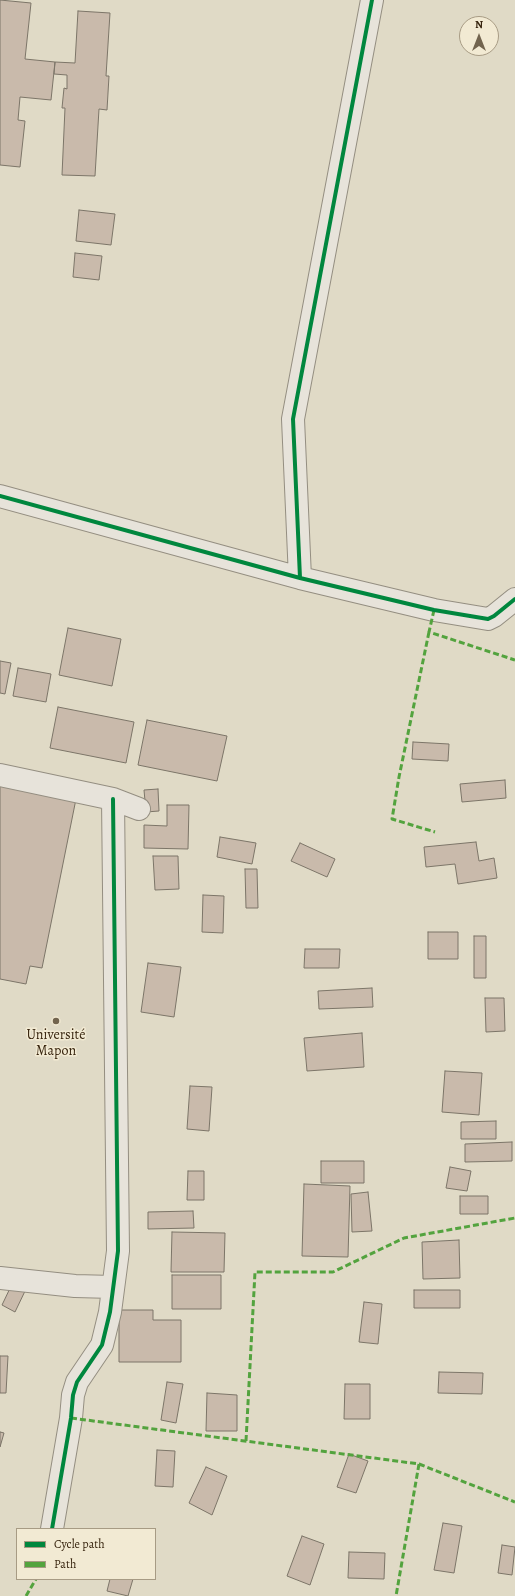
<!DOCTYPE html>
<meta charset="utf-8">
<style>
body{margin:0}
#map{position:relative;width:515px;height:1596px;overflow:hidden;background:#e0dac6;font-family:Alegreya,serif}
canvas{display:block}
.legend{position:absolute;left:16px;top:1528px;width:140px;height:52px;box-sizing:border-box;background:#f2ead3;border:1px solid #a79b84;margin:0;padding:5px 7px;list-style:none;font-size:12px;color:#37240e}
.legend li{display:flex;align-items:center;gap:8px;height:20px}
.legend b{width:20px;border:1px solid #a79b84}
.north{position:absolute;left:459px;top:16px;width:40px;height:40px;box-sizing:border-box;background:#f2ead3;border:1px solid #a79b84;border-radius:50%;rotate:0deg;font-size:11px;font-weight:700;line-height:16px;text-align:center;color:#37240e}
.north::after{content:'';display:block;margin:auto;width:14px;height:18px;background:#72644e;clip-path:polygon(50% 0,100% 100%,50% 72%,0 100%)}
</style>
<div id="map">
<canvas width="515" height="1596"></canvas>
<ul class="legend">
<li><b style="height:5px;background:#00873e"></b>Cycle path</li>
<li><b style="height:5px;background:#53a33e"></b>Path</li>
</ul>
<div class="north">N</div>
</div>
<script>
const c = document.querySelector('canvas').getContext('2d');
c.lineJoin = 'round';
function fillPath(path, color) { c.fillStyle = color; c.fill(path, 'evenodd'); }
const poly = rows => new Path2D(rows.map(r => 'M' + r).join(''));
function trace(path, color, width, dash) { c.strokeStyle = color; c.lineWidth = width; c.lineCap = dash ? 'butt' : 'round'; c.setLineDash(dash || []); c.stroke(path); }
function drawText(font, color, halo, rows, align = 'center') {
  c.font = font + ' Alegreya,serif'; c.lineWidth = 3; c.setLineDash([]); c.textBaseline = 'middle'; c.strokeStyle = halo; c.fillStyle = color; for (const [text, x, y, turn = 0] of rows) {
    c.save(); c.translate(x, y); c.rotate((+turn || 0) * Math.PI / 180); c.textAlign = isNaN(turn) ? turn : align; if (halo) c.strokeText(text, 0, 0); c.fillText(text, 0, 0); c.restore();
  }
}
const building = poly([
 [0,0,31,3,25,59,55,62,51,100,20,97,18,120,25,121,20,167,0,165,0,0],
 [78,11,110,13,106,76,109,76,107,110,99,109,95,176,62,175,65,108,62,108,64,88,67,89,67,75,54,74,55,62,75,63,78,11],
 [79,210,115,214,111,245,76,241,79,210],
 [75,253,102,256,99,280,73,277,75,253],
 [68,628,121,639,112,686,59,675,68,628],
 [0,661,11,663,5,694,0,693,0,661],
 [18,668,51,674,46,702,13,696,18,668],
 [58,707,134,722,126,763,50,748,58,707],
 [147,720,227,736,217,781,138,765,147,720],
 [413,742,449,744,448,761,412,759,413,742],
 [505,780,506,798,462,802,460,784,505,780],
 [0,784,76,799,42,968,30,966,26,984,0,979,0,784],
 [158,789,159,811,146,812,144,790,158,789],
 [167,805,189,805,188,849,144,848,144,825,167,826,167,805],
 [220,837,256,843,252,864,217,857,220,837],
 [476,842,479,861,494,858,497,878,458,884,455,864,426,867,424,847,476,842],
 [300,843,335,859,327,877,291,861,300,843],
 [153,856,178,856,179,889,155,890,153,856],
 [245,869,257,869,258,908,246,908,245,869],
 [203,895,224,896,223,933,202,932,203,895],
 [428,932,458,932,458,959,428,959,428,932],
 [474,936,486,936,486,978,474,978,474,936],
 [305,949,340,949,339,968,304,968,305,949],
 [148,963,181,967,174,1017,141,1012,148,963],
 [372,988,373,1007,319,1009,318,991,372,988],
 [485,998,504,998,505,1031,486,1032,485,998],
 [362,1033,364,1067,307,1071,304,1038,362,1033],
 [445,1071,482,1073,479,1115,442,1112,445,1071],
 [190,1086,212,1087,209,1131,187,1129,190,1086],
 [496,1121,496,1139,461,1139,461,1122,496,1121],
 [512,1142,512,1161,465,1162,465,1144,512,1142],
 [321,1161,364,1161,364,1183,321,1183,321,1161],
 [450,1167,471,1171,467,1191,446,1188,450,1167],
 [188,1171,204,1171,204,1200,187,1200,188,1171],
 [304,1184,350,1186,348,1257,302,1256,304,1184],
 [368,1192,372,1231,352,1232,351,1194,368,1192],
 [460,1196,488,1196,488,1214,460,1214,460,1196],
 [193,1211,194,1228,148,1229,148,1212,193,1211],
 [172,1232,225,1233,224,1272,171,1272,172,1232],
 [459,1240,460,1278,423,1279,422,1242,459,1240],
 [172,1275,221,1275,221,1309,172,1309,172,1275],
 [13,1282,26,1289,15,1312,2,1305,13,1282],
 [414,1290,460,1290,460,1308,414,1308,414,1290],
 [364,1302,382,1304,378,1344,359,1342,364,1302],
 [119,1310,153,1310,153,1320,181,1320,181,1362,119,1362,119,1310],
 [0,1356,8,1356,6,1393,0,1393,0,1356],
 [439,1372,483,1373,482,1394,438,1393,439,1372],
 [167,1382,183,1384,176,1423,161,1420,167,1382],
 [345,1384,370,1384,370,1419,344,1419,345,1384],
 [207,1393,237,1395,237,1431,206,1431,207,1393],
 [0,1432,4,1433,0,1447,0,1432],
 [157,1450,175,1451,173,1487,155,1486,157,1450],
 [349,1454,368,1461,356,1493,337,1487,349,1454],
 [206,1467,227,1476,212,1515,189,1503,206,1467],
 [443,1523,462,1526,454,1573,434,1570,443,1523],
 [302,1536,324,1544,310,1585,287,1576,302,1536],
 [502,1545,515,1547,512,1575,498,1573,502,1545],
 [349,1552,385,1553,384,1579,348,1578,349,1552],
 [110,1579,133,1579,128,1596,107,1591,110,1579]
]);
const street = poly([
 [0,496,300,578,434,610,488,619,494,616,515,599],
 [300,578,293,419,372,0],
 [0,775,113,799,139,809],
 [0,1278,75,1286,113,1287],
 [52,1529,71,1418,73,1395,77,1382,102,1345,110,1312,118,1251,113,799]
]);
const quiet = poly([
 [434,610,429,632,515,660],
 [429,632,399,777,392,819,435,832],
 [71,1418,419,1464,396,1596],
 [246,1441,255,1272,333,1272,404,1238,515,1218],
 [419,1464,515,1502],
 [26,1596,36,1579]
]);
const cycleway = poly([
 [0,496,300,578,434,610,488,619,494,616,515,599],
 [300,578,293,419,372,0],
 [52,1529,71,1418,73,1395,77,1382,102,1345,110,1312,118,1251,113,799]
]);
const markers = [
 [56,1021,4,"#72644e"]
];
const poiNames = [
 ["Université",56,1036],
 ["Mapon",56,1052]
];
fillPath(building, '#c9baab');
trace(building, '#7c7568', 1);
trace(street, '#948e81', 24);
trace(street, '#e7e3da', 22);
trace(quiet, '#53a33e', 3, [6, 3]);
trace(cycleway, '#00873e', 4);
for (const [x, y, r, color] of markers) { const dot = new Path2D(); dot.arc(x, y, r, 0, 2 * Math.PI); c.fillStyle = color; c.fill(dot); trace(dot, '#f2ead3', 1.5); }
drawText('14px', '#37240e', '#f2ead3', poiNames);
</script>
